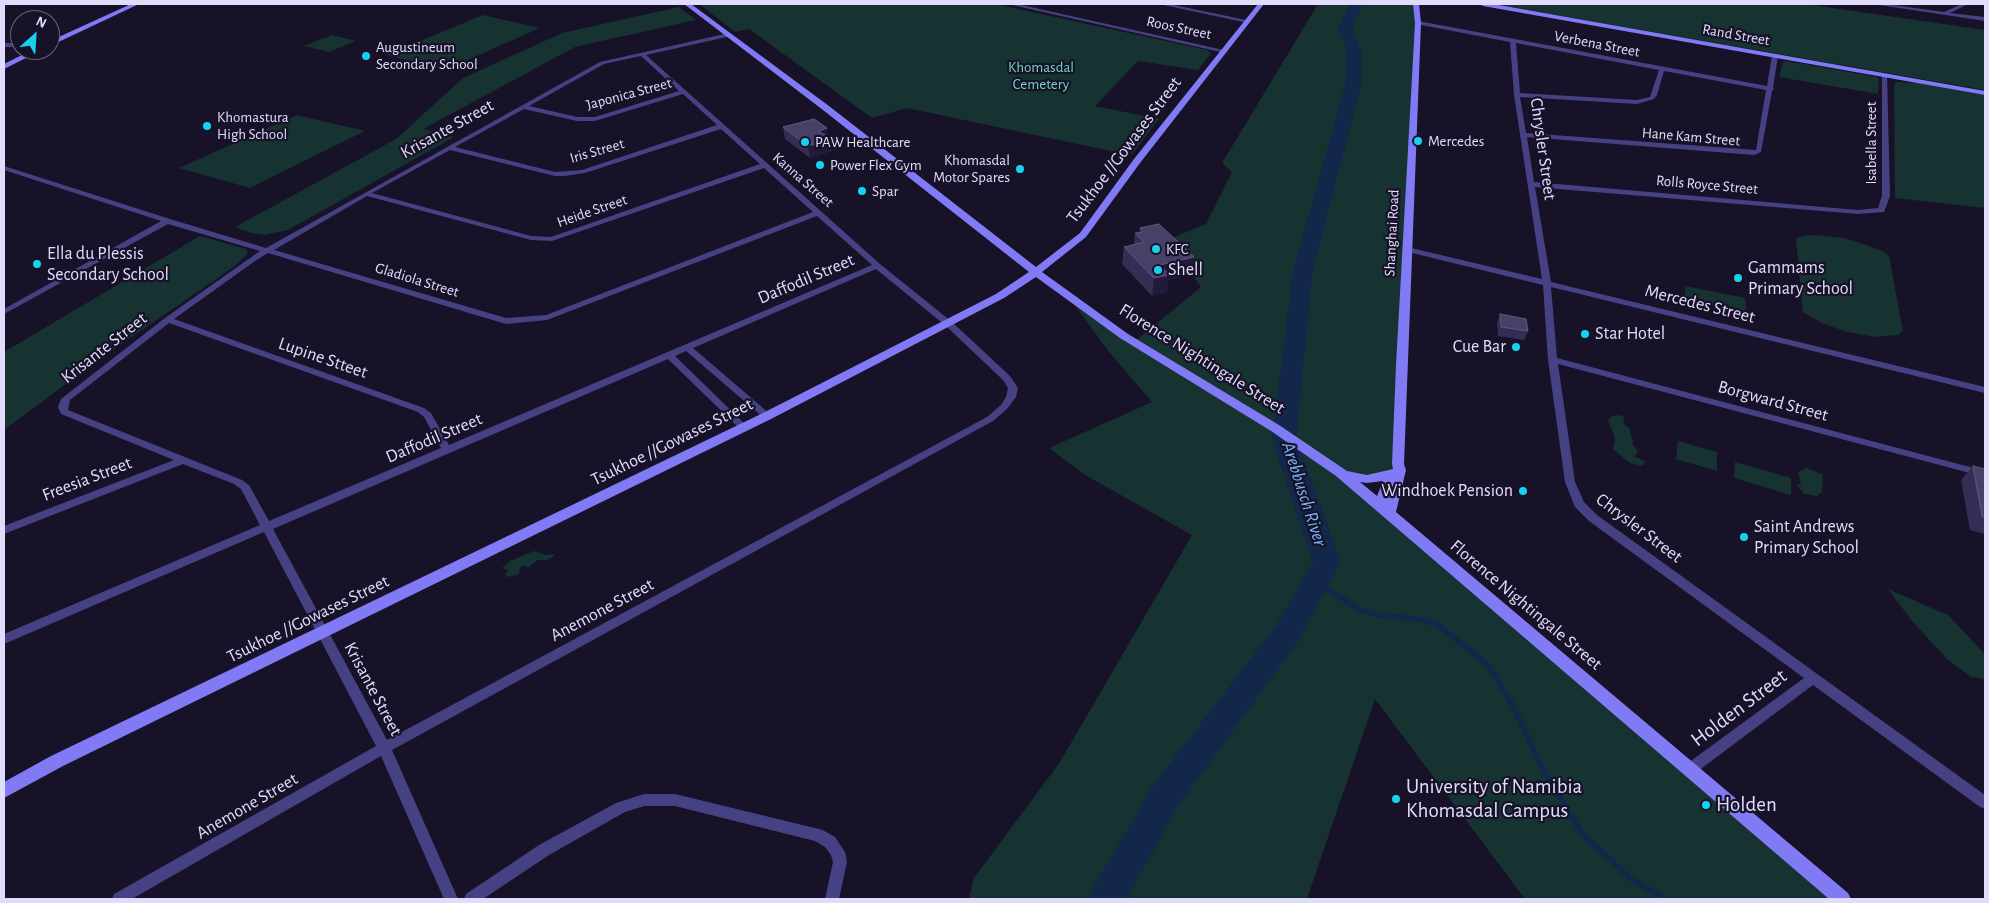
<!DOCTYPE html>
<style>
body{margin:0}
#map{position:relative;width:1989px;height:903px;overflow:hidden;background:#171228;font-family:"Alegreya Sans",sans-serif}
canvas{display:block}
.frame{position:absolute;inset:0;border:5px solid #e1dcfc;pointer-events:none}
.north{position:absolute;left:10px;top:10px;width:50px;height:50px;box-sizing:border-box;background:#171228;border:1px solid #68637d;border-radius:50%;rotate:26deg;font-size:14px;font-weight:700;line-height:20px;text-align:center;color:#e1dcfc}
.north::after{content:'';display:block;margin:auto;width:18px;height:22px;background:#17d2ed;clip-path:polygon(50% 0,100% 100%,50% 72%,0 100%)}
</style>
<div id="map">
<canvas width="1989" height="903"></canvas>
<div class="frame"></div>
<div class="north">N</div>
</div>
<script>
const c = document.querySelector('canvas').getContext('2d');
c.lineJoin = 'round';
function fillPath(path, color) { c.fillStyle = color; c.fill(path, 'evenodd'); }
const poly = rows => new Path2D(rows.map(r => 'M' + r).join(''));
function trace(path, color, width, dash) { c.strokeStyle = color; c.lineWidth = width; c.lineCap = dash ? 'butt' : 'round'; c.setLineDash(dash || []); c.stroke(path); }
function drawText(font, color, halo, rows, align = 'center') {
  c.font = font + ' "Alegreya Sans",sans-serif'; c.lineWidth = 4.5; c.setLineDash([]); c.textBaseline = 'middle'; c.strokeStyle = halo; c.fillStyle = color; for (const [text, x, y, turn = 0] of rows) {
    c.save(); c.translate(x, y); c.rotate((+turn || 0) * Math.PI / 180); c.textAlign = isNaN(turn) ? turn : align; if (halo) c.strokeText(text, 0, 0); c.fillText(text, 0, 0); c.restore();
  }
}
const green = poly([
 [699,4,995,4,1207,50,1211,53,1198,70,1138,61,1095,106,1159,119,1133,153,1125,154,907,108,872,118,749,29,735,32],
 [1318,4,1416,4,1418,23,1398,464,1392,473,1355,478,1842,899,1525,899,1375,699,1307,899,969,899,974,878,1060,762,1192,535,1085,475,1049,448,1152,402,1109,352,1067,294,1134,342,1201,287,1167,240,1206,224,1232,172,1222,163],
 [1493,4,1805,4,1985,30,1985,90],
 [679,7,696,20,575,47,423,129,454,137,288,230,265,235,251,233,235,227,396,139,463,78,562,33],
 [483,15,540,28,445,70,386,55],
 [332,35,356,41,329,52,304,46],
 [1787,61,1877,77,1879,79,1878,94,1779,77,1783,62],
 [1896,82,1920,83,1985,95,1985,208,1895,198,1894,85],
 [297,115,365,131,250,188,179,168],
 [1815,235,1843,238,1864,244,1884,252,1889,256,1903,331,1898,335,1875,337,1847,332,1822,323,1803,312,1796,239,1802,236],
 [200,236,246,249,248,253,235,266,97,361,4,430,4,352],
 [1685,286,1745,298,1746,313,1685,300],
 [1619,415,1625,417,1623,423,1631,430,1630,431,1632,439,1634,441,1632,443,1637,450,1637,454,1633,456,1645,461,1644,464,1641,466,1630,463,1613,449,1615,437,1608,421,1612,416],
 [1678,441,1717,452,1717,471,1676,459],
 [1735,462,1791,478,1791,495,1734,478],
 [1807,468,1823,475,1822,492,1817,496,1804,494,1797,485,1801,484,1798,472],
 [534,551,545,555,554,554,554,556,547,560,538,560,529,567,522,566,518,575,507,577,505,573,509,571,502,568,510,561],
 [1888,589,1948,615,1985,654,1985,679,1971,677,1947,659,1912,621]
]);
const streamFar1 = poly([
 [1316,583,1319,585]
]);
const stream = poly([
 [1317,583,1359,609,1376,615,1418,619,1437,624,1488,665,1513,706,1545,773,1581,832,1631,879,1667,899]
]);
const river = poly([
 [1350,4,1363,4,1352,28,1361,50,1361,86,1313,270,1296,439,1341,562,1297,643,1176,809,1127,899,1089,899,1094,886,1152,787,1275,627,1313,562,1272,439,1293,270,1345,86,1347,50,1338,28,1350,4]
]);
const street = poly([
 [1008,4,1017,4,1228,51,1225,53,1008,4],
 [1159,4,1169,4,1251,21,1248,23,1159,4],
 [1873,4,1886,4,1944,12,1962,4,1968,4,1950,13,1985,17,1985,21,1873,4],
 [1418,21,1767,86,1772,56,1775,54,1778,56,1773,88,1774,89,1772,91,1761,152,1754,155,1527,137,1534,182,1858,210,1878,208,1882,196,1882,75,1887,74,1890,196,1884,212,1858,214,1535,187,1551,282,1985,387,1985,393,1551,287,1557,358,1985,471,1985,477,1558,364,1575,482,1584,502,1597,515,1985,795,1985,809,1980,807,1813,685,1694,774,1689,776,1684,774,1682,770,1684,766,1804,678,1589,521,1575,507,1565,482,1548,360,1543,285,1404,251,1403,249,1407,247,1542,279,1514,95,1510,42,1416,24,1416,22,1418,21],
 [1516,43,1659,70,1650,97,1637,100,1520,93,1516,43],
 [1664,71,1766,90,1756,150,1526,133,1520,97,1637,104,1654,99,1657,95,1664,71],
 [729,33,732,35,731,36,646,55,880,264,952,322,1010,376,1018,388,1016,397,1007,409,993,421,392,750,458,899,444,899,381,756,132,899,112,899,114,894,376,746,264,532,4,644,4,634,260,525,241,489,234,484,183,464,4,534,4,526,174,460,61,414,58,407,61,399,165,318,260,251,168,224,4,314,4,309,161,221,4,170,4,166,170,219,266,248,600,62,729,33],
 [641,56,679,91,595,117,577,117,529,106,604,64,641,56],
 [683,94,717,125,582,170,555,172,455,147,524,109,577,121,595,121,683,94],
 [721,129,760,164,551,237,531,236,372,193,450,150,555,176,565,176,585,173,721,129],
 [764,168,813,212,546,315,506,318,274,250,367,196,531,240,552,241,764,168],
 [817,216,872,265,449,445,431,413,424,408,174,319,255,261,268,253,506,324,547,320,817,216],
 [876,269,946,326,1003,380,1008,388,1006,397,1001,405,987,417,387,740,273,529,668,359,741,430,747,430,749,428,747,426,675,356,686,351,764,418,770,418,772,416,770,414,693,348,876,269],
 [169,323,418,412,424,417,441,448,269,521,249,485,242,480,68,410,70,400,169,323],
 [4,43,20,43,20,47,4,47,4,43],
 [644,794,675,794,823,830,835,837,845,852,847,862,839,899,825,899,833,862,831,855,825,847,815,841,675,806,644,806,625,812,549,855,483,899,464,899,466,894,539,845,616,803,644,794]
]);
const secondary = poly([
 [131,4,139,4,50,46,50,41,131,4],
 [684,4,691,4,829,106,1036,267,1080,233,1134,159,1258,4,1264,4,1140,163,1086,237,1042,272,1128,334,1279,425,1347,471,1367,475,1393,469,1392,464,1396,365,1415,23,1413,4,1419,4,1421,23,1404,464,1406,470,1396,512,1848,893,1851,899,1829,899,1336,476,1271,431,1120,338,1036,277,1004,298,771,419,63,766,4,798,4,782,51,756,763,413,996,294,1029,272,823,110,684,4],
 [1383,481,1377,496,1360,482,1367,483,1383,481],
 [1480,4,1493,4,1985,91,1985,95,1483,6,1480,4],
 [32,50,42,50,4,69,4,64,32,50]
]);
const wall = poly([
 [783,127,828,137,832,151,810,158,785,139],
 [1140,228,1194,257,1191,275,1168,280,1167,292,1152,296,1122,264,1124,247,1134,244,1135,233,1139,232],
 [1500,314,1528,331,1524,340,1498,336,1497,323],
 [1973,466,1985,469,1985,534,1970,530,1961,480]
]);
const shadedWall = poly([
 [827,128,828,140,831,139,832,151,810,158,808,146,819,131],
 [1194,257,1191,275,1168,280,1167,292,1152,296,1154,278,1160,265]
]);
const building = poly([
 [814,119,827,128,819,131,831,139,808,146,783,127,814,119],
 [1159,224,1194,257,1160,265,1169,275,1154,278,1124,247,1144,242,1135,233,1143,232,1140,228,1159,224],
 [1500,314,1526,319,1528,331,1501,327,1500,314],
 [1973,466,1985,469,1985,517,1982,516,1973,466]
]);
const markers = [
 [366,56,5,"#17d2ed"],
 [207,126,5,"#17d2ed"],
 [1418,141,5,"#17d2ed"],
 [805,142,5,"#17d2ed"],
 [820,165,5,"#17d2ed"],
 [1020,169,5,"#17d2ed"],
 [862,191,5,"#17d2ed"],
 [1156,249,5,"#17d2ed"],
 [37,264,5,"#17d2ed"],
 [1158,270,5,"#17d2ed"],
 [1738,278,5,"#17d2ed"],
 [1585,334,5,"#17d2ed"],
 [1516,347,5,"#17d2ed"],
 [1523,491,5,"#17d2ed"],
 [1744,537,5,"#17d2ed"],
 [1396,799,5,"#17d2ed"],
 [1706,805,5,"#17d2ed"]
];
const farStreetnames = [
 ["Roos Street",1179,28,12],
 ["Rand Street",1736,35,10],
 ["Verbena Street",1597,44,11],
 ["Japonica Street",629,94,-15],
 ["Hane Kam Street",1691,137,5],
 ["Isabella Street",1871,143,-90],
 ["Iris Street",597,151,-16],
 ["Kanna Street",803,180,41],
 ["Rolls Royce Street",1707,185,5],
 ["Heide Street",592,211,-19],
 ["Shanghai Road",1392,233,-87],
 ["Gladiola Street",417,280,17]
];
const farPoinames = [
 ["Augustineum",376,47],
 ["Secondary School",376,64],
 ["Khomastura",217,117],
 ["High School",217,134],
 ["Mercedes",1428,141],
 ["PAW Healthcare",815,142],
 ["Khomasdal",1010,160,"right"],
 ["Motor Spares",1010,177,"right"],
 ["Power Flex Gym",830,165],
 ["Spar",872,191],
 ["KFC",1166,249]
];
const farParknames = [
 ["Khomasdal",1041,67],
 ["Cemetery",1041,84]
];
const streetNames = [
 ["Krisante Street",447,129,-29],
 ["Chrysler Street",1543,149,82],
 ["Tsukhoe //Gowases Street",1124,150,-53],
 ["Daffodil Street",806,279,-23],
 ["Mercedes Street",1700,304,14],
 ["Krisante Street",104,348,-38],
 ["Lupine Stteet",323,358,19],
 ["Florence Nightingale Street",1202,359,32],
 ["Borgward Street",1773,401,15],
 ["Daffodil Street",434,438,-23],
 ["Tsukhoe //Gowases Street",672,442,-26],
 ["Freesia Street",87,479,-21],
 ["Chrysler Street",1639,528,37],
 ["Florence Nightingale Street",1526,605,40],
 ["Anemone Street",602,610,-28],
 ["Tsukhoe //Gowases Street",308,619,-26],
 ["Krisante Street",373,689,62],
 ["Anemone Street",247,806,-30]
];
const poiNames = [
 ["Ella du Plessis",47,254],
 ["Secondary School",47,275],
 ["Gammams",1748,268],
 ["Primary School",1748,289],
 ["Shell",1168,270],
 ["Star Hotel",1595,334],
 ["Cue Bar",1506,347,"right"],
 ["Windhoek Pension",1513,491,"right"],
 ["Saint Andrews",1754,527],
 ["Primary School",1754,548]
];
const waterNames = [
 ["Arebbusch River",1304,494,72]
];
const nearStreetnames = [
 ["Holden Street",1739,708,-37]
];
const nearPoinames = [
 ["University of Namibia",1406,787],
 ["Khomasdal Campus",1406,811],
 ["Holden",1716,805]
];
fillPath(green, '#163231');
trace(streamFar1, '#13274b', 4.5);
trace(stream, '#13274b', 5.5);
fillPath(river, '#13274b');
fillPath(street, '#454183');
fillPath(secondary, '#817af5');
fillPath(wall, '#362d55');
fillPath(shadedWall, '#221a3b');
fillPath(building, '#484067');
trace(building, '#60587e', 1);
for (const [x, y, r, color] of markers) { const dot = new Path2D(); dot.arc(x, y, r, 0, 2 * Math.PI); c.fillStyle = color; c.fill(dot); trace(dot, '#171228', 2); }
drawText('15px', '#e1dcfc', '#171228', farStreetnames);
drawText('15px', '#e1dcfc', '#171228', farPoinames, 'left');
drawText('15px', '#6cd8c0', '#171228', farParknames);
drawText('18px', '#e1dcfc', '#171228', streetNames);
drawText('18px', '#e1dcfc', '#171228', poiNames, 'left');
drawText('italic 19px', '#72b4f4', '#171228', waterNames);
drawText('21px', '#e1dcfc', '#171228', nearStreetnames);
drawText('21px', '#e1dcfc', '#171228', nearPoinames, 'left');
</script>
